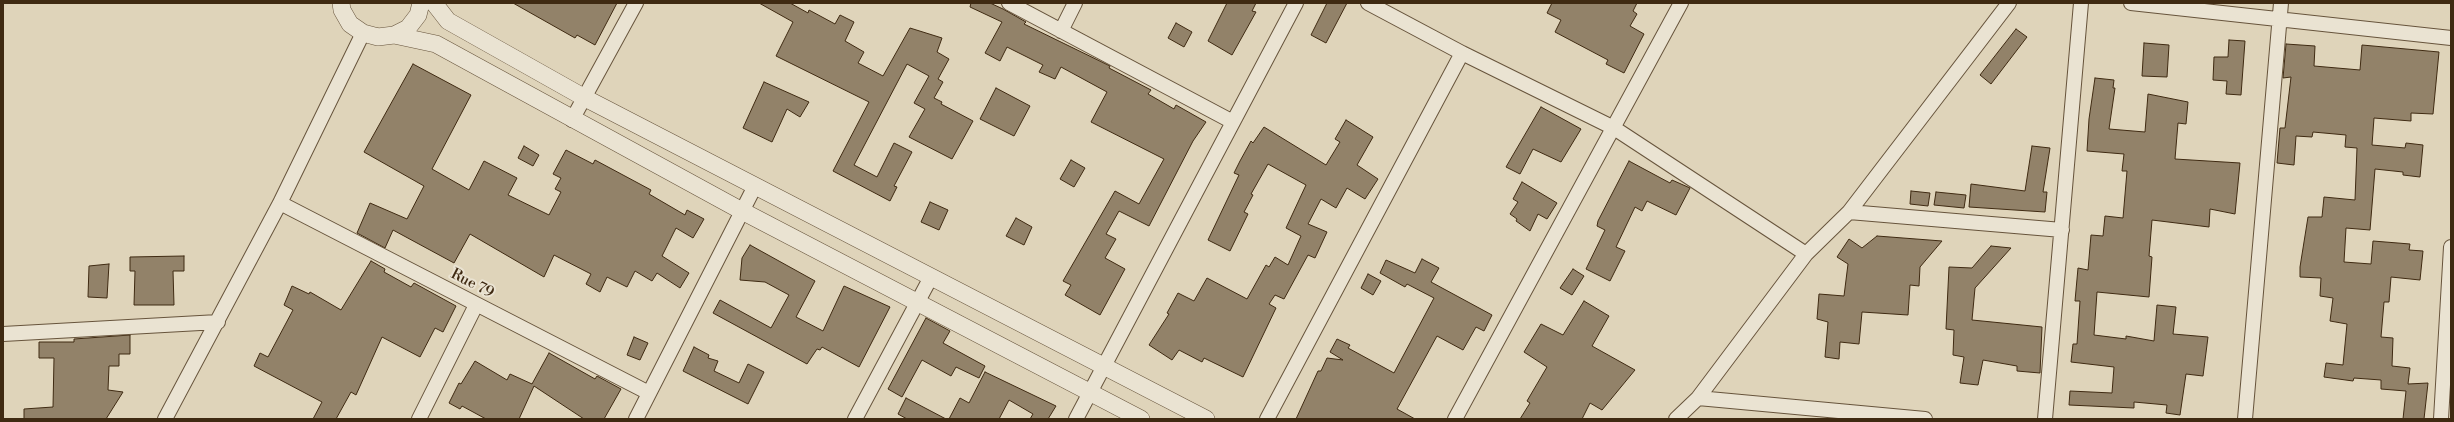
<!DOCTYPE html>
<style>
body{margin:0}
#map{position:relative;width:2454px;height:422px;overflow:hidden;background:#dfd4ba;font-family:"Libre Bodoni",serif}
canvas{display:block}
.frame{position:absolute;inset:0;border:4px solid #3f2a12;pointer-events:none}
</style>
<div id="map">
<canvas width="2454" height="422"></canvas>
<div class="frame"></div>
</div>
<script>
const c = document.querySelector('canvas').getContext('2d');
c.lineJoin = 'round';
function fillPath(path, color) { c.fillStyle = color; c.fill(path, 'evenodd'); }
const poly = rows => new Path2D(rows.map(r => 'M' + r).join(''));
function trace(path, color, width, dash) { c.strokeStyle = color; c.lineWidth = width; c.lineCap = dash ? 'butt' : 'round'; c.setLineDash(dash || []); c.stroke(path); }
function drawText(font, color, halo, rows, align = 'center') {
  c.font = font + ' "Libre Bodoni",serif'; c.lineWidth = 4; c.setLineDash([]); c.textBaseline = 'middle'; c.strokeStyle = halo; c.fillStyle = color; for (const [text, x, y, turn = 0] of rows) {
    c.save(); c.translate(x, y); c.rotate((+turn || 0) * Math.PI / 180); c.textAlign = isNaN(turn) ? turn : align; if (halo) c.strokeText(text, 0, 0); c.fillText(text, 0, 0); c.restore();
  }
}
const building = poly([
 [513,3,617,3,595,45,577,35,575,38,513,3],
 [759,3,790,3,808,13,809,10,835,24,840,15,854,22,845,41,864,52,858,63,883,76,910,28,942,38,937,52,949,59,938,79,943,82,934,98,942,102,941,104,973,121,952,159,909,137,925,109,914,103,929,76,907,64,854,165,877,177,894,143,912,152,894,186,897,187,890,201,833,171,869,102,776,56,793,22,759,3],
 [971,3,990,3,1003,9,1026,22,1024,24,1110,66,1109,68,1151,90,1148,94,1174,109,1176,105,1206,122,1193,141,1149,226,1119,211,1106,234,1116,239,1105,258,1125,269,1100,315,1065,295,1071,285,1063,281,1115,191,1139,204,1164,159,1091,122,1107,92,1061,67,1055,79,1039,72,1043,65,1007,47,1000,61,985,53,1002,22,970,7,971,3],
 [1227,3,1256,3,1252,11,1256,12,1232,55,1208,41,1227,3],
 [1327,3,1347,3,1326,43,1311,35,1327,3],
 [1552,3,1637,3,1633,11,1637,14,1630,26,1644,34,1624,73,1606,64,1608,60,1555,32,1561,20,1547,13,1552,3],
 [1176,23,1192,32,1184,47,1168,38,1176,23],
 [2016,29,2027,37,1991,84,1980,75,2016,29],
 [2229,40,2245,41,2241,95,2226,94,2227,81,2213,80,2214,57,2228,57,2229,40],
 [2144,43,2169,45,2167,77,2142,76,2144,43],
 [2286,44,2315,46,2314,66,2360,70,2362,45,2439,52,2433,114,2411,113,2411,121,2374,118,2372,145,2405,148,2406,143,2423,145,2420,177,2403,175,2403,172,2375,169,2370,230,2346,228,2344,262,2371,264,2373,241,2410,244,2409,250,2423,251,2420,280,2391,277,2389,302,2384,302,2381,337,2393,338,2392,366,2410,368,2408,384,2428,383,2424,419,2403,419,2406,391,2381,389,2381,380,2354,378,2353,381,2324,377,2326,363,2343,365,2347,324,2330,321,2333,298,2320,296,2321,278,2300,277,2300,267,2308,217,2322,217,2324,197,2355,200,2357,148,2345,147,2346,135,2313,132,2312,137,2296,136,2294,165,2277,163,2280,128,2285,128,2291,77,2283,78,2286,44],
 [413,64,471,95,432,169,469,190,484,161,517,178,508,195,549,215,561,192,555,189,561,178,553,174,566,150,593,164,595,160,651,190,649,194,685,215,687,210,704,219,693,238,676,228,662,256,689,273,680,288,657,273,652,281,635,271,627,287,607,277,600,292,586,284,591,274,554,255,544,277,470,234,454,263,393,230,385,248,357,233,370,203,407,219,424,186,364,152,413,64],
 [2095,78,2114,80,2113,88,2115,88,2109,129,2145,132,2148,94,2188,102,2186,124,2178,123,2175,159,2240,163,2235,214,2210,209,2209,227,2152,220,2149,256,2152,257,2149,297,2097,292,2094,335,2126,339,2126,336,2154,341,2157,305,2176,307,2173,334,2208,337,2203,376,2186,374,2180,415,2166,413,2167,405,2134,402,2134,408,2069,405,2070,391,2112,393,2114,367,2071,362,2073,344,2077,344,2080,301,2075,301,2078,268,2088,270,2091,235,2103,236,2105,216,2123,218,2127,171,2122,171,2124,154,2087,151,2089,119,2095,78],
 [764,82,809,102,800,117,787,109,772,142,743,128,764,82],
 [996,88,1030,106,1014,136,980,119,996,88],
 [1541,107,1581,129,1561,162,1533,149,1520,174,1506,167,1541,107],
 [1346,120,1373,137,1357,165,1378,179,1365,199,1347,188,1336,208,1321,199,1308,224,1327,232,1315,258,1308,255,1284,299,1275,295,1269,304,1276,308,1243,377,1204,358,1202,362,1179,350,1172,360,1149,345,1169,314,1167,313,1178,293,1194,301,1207,278,1247,299,1266,265,1269,267,1275,257,1288,265,1301,236,1286,228,1306,185,1268,164,1251,194,1253,195,1244,212,1248,214,1230,251,1208,240,1239,175,1234,173,1240,161,1251,141,1253,143,1264,127,1326,165,1340,142,1335,139,1346,120],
 [524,146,539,155,533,166,518,158,524,146],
 [2032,146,2050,148,2043,192,2047,192,2045,212,1969,207,1971,184,2025,191,2032,146],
 [1071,160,1085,168,1074,187,1060,179,1071,160],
 [1629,161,1670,183,1672,180,1690,188,1676,215,1647,201,1642,211,1635,207,1616,247,1625,251,1610,281,1586,269,1605,230,1597,226,1598,221,1629,161],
 [1522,182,1557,203,1547,219,1538,214,1530,231,1516,221,1517,219,1510,214,1518,202,1513,199,1522,182],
 [1911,191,1930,193,1928,206,1910,204,1911,191],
 [1936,192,1966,195,1964,208,1934,205,1936,192],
 [930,202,948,210,939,230,921,222,930,202],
 [1016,218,1032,227,1024,245,1006,236,1016,218],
 [1877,236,1942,241,1920,267,1919,286,1910,285,1908,315,1862,312,1859,344,1840,342,1839,359,1825,357,1828,322,1817,319,1819,294,1844,296,1848,264,1837,257,1849,239,1862,248,1877,236],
 [750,245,815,281,796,317,823,331,844,286,890,307,859,367,822,347,820,350,817,349,807,364,713,313,720,300,771,328,789,295,765,282,740,280,742,258,750,245],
 [1991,246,2011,248,1975,288,1972,320,2042,327,2040,373,2017,371,2017,366,1983,360,1978,385,1960,383,1964,357,1953,355,1954,330,1946,329,1949,267,1972,268,1991,246],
 [184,256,184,271,173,271,174,305,134,305,135,271,130,271,130,257,184,256],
 [1422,259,1439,268,1431,282,1492,315,1484,331,1476,327,1463,350,1437,336,1397,409,1415,419,1296,419,1318,371,1321,371,1327,358,1343,360,1330,352,1337,339,1350,345,1348,348,1394,373,1434,298,1407,284,1405,287,1380,273,1386,260,1415,273,1422,259],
 [371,261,385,269,384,272,411,287,414,283,456,306,443,332,435,328,420,357,382,337,356,395,351,392,336,419,313,419,322,402,254,366,260,353,268,357,293,310,284,305,292,286,309,294,310,292,341,310,371,261],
 [109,264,107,298,88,297,89,266,109,264],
 [1573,269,1584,276,1572,295,1560,288,1573,269],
 [1368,274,1381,281,1373,295,1361,288,1368,274],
 [1584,301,1609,316,1592,346,1635,370,1602,410,1590,403,1582,419,1520,419,1530,403,1527,401,1547,367,1524,352,1541,324,1563,335,1584,301],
 [926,318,950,331,943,343,985,366,979,378,956,367,951,376,922,360,902,397,888,389,926,318],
 [130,335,130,354,119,354,119,366,109,366,108,390,123,392,106,419,24,419,24,409,53,407,54,358,39,358,39,342,74,342,74,339,130,335],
 [634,337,648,343,640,360,627,355,634,337],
 [694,347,709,355,708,358,718,361,714,371,739,383,748,364,764,372,748,404,683,371,694,347],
 [549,353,595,379,597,376,621,389,604,419,584,419,534,386,519,419,486,419,462,406,460,409,449,403,459,383,461,384,475,361,507,380,510,374,532,384,549,353],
 [985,372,1056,406,1048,419,1030,419,1033,414,1009,400,999,419,949,419,960,398,969,403,985,372],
 [906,398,946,419,907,419,898,414,906,398]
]);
const minor = poly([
 [1009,3,1233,122],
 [1368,3,1462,53,1614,128,1806,254],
 [2131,3,2451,38],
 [1061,31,1075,3],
 [572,120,636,3],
 [280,203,649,393],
 [1849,212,2062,230],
 [3,334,218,322],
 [1698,398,1925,419],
 [165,419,280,203,363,33],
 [419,419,476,305],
 [636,419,755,186],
 [855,419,931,277],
 [1076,419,1296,3],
 [1267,419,1462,53],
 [1455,419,1681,3],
 [1676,419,1698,398,1806,254,1849,212,2009,3],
 [2045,419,2081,3],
 [2245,419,2281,3],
 [2441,419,2451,247]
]);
const tertiary = poly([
 [341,3,342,10,350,24,363,33,378,37,394,35,408,28,418,15,421,3],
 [434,3,448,21,585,98,1206,419],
 [394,35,436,44,742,211,1141,419]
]);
const streetNames = [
 ["Rue 79",472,284,27]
];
fillPath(building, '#928269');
trace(building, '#3f2a12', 1);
trace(minor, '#67543c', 16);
trace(tertiary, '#67543c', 18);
trace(minor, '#eae3d2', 14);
trace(tertiary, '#eae3d2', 17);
drawText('15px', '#3f2a12', '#eae3d2', streetNames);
</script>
